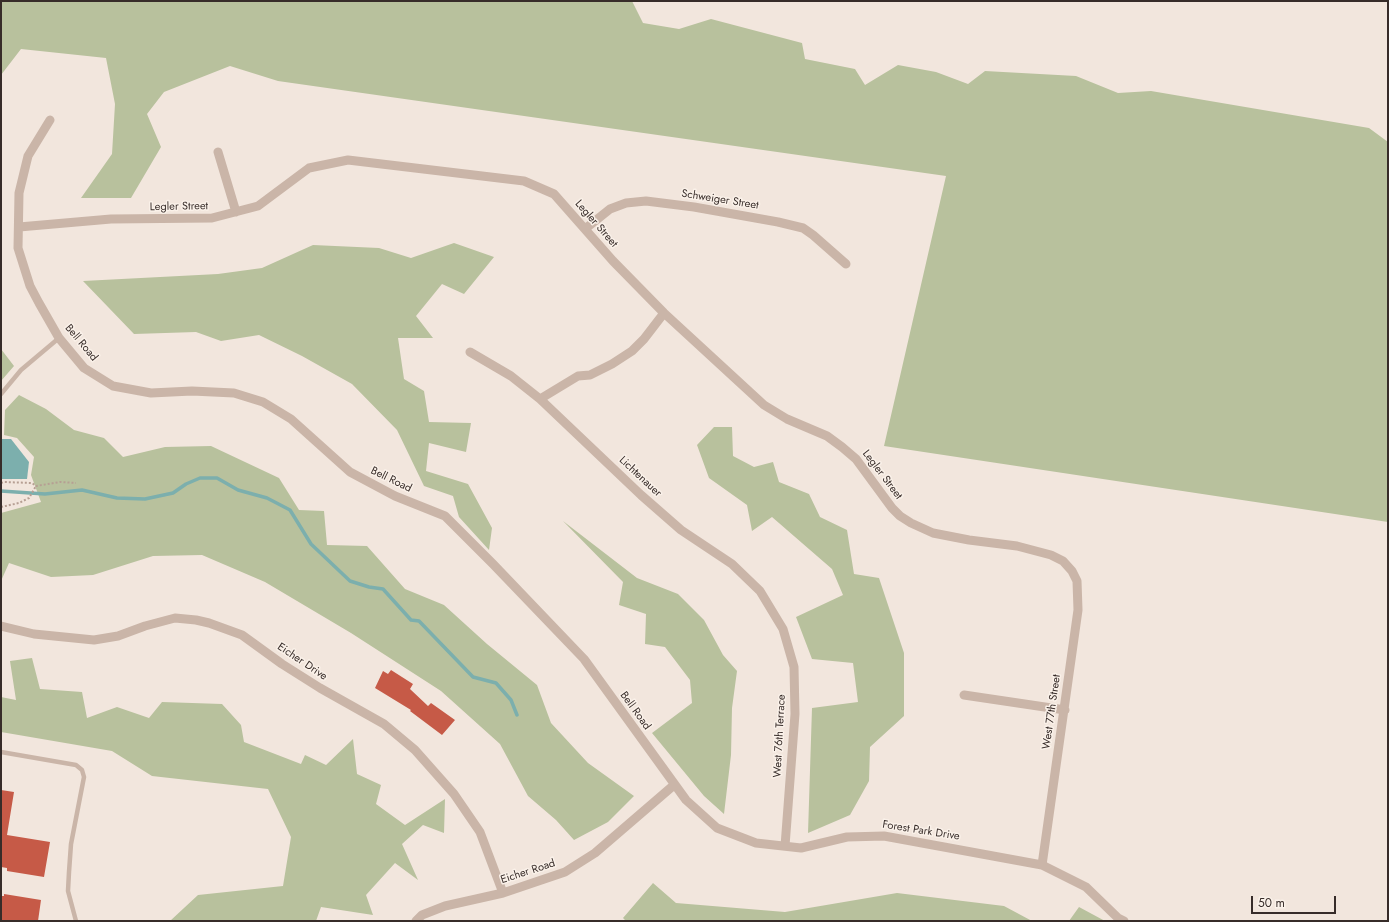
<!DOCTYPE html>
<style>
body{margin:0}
#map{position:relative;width:1389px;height:922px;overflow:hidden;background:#f2e6dd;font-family:Jost,sans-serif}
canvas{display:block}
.frame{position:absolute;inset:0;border:2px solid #372c29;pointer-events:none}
.scale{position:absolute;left:1251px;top:896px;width:85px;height:18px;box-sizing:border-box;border:2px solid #372c29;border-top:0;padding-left:5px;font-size:12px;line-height:14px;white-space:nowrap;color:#372c29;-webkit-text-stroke:3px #faf1e9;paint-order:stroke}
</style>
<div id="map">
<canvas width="1389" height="922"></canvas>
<div class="frame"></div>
<div class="scale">50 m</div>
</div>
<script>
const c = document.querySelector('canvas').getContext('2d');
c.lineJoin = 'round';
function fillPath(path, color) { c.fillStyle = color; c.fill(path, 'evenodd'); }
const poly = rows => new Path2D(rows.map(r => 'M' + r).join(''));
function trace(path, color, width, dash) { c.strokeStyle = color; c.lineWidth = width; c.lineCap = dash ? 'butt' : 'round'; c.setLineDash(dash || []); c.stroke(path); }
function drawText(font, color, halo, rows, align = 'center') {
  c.font = font + ' Jost,sans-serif'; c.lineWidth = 3; c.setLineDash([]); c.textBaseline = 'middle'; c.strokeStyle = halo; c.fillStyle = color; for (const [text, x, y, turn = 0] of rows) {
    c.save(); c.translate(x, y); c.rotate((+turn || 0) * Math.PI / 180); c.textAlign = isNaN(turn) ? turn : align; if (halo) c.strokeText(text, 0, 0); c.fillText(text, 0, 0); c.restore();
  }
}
const green = poly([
 [1,1,632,1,643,23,679,29,711,19,802,43,805,59,855,69,865,85,898,65,936,72,968,84,985,71,1076,76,1118,93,1151,91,1369,128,1388,142,1388,522,884,446,946,176,278,81,230,66,164,92,147,114,161,147,131,198,81,198,112,154,115,104,106,58,21,49,1,75],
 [454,243,494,257,464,294,442,284,416,316,433,338,398,338,404,379,424,391,429,422,471,423,466,452,429,443,426,471,468,484,492,528,489,550,459,517,453,496,424,486,397,430,352,384,302,356,259,335,221,341,196,332,134,334,83,281,218,274,262,268,313,245,379,248,411,258],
 [1,349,14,366,1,381],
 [19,395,46,409,74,430,104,438,123,457,165,447,211,446,279,478,299,510,324,511,327,545,367,546,405,589,444,605,487,644,537,685,551,723,588,763,634,796,608,822,574,840,556,820,528,796,500,744,441,691,351,633,265,582,202,555,153,556,93,575,51,577,9,563,1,581,1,513,41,502,31,475,34,457,17,438,4,435,5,410],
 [714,427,732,427,733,456,754,467,773,462,779,482,809,494,820,517,847,530,854,574,879,578,904,653,904,716,870,747,869,781,850,815,808,833,812,708,858,702,853,663,812,659,796,617,843,595,832,569,772,517,752,531,747,505,709,478,697,445],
 [563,521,637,578,678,594,704,620,723,655,737,671,732,708,731,755,724,814,704,796,652,733,692,703,690,680,665,647,645,644,646,614,619,605,623,582],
 [32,658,40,689,82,692,87,718,117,707,149,718,162,702,222,704,241,725,244,742,301,764,305,755,326,765,353,739,357,774,381,785,376,804,405,825,445,799,444,833,423,825,402,844,418,880,395,863,366,895,373,915,321,907,316,921,170,921,198,895,283,886,291,837,268,789,152,776,112,751,1,732,1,697,16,700,10,661],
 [653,883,676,903,785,912,897,893,1004,906,1032,921,626,921,623,918],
 [1079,907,1105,921,1069,921]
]);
const water = poly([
 [1,439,11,439,29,462,27,479,1,479]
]);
const stream = poly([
 [1,491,45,494,82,490,117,498,145,499,173,493,186,484,200,478,217,478,238,490,267,498,290,510,311,544,350,581,369,587,383,589,411,620,419,621,473,677,496,683,511,700,517,715]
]);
const building = poly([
 [391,670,413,684,410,689,428,706,431,703,455,720,442,735,410,711,411,710,375,688,383,671,388,674],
 [1,790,14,792,7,835,50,842,44,877,7,871,7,868,1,867],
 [4,894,41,900,38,921,1,921,1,896,4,896]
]);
const path = poly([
 [1,483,4,482,32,483,36,486,60,482,76,483],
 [1,507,19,503,29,498,36,486]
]);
const service = poly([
 [1,394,21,370,59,338],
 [1,752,76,765,82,770,84,777,71,844,69,872,68,891,76,921]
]);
const minor = poly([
 [50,120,28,156,19,193,18,248,30,286,39,303,59,338,84,368,113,386,151,393,192,391,234,393,263,402,291,419,350,472,395,496,445,516,493,564,584,659,686,800,717,828,756,843,801,848,847,837,884,836,1042,865,1086,887,1118,918,1124,921],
 [218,152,236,212],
 [19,227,111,219,212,218,258,206,309,168,348,160,524,181,554,194,613,261,664,313,764,405,787,419,827,436,842,447,856,459,892,508,900,516,911,523,933,533,969,540,1017,546,1051,555,1063,561,1072,571,1077,581,1078,610,1042,865],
 [585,229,610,209,626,203,646,201,694,207,778,222,803,228,813,235,846,264],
 [470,352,511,376,540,399,641,495,681,530,732,564,760,591,783,629,794,667,795,714,785,846],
 [540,399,578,376,590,375,612,364,632,351,644,339,664,313],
 [1,626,34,634,94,640,118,636,145,626,175,618,196,620,209,623,242,635,282,664,320,688,384,724,415,750,454,794,480,832,503,893],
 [964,695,1065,710],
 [416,921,422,915,445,906,503,893,565,872,595,853,674,785]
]);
const streetNames = [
 ["Schweiger Street",720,200,9],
 ["Legler Street",179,207,-1],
 ["Legler Street",596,224,49],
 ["Bell Road",81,343,50],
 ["Legler Street",882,475,53],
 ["Lichtenauer",640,477,43],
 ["Bell Road",391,480,26],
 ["Eicher Drive",302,662,34],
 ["Bell Road",635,711,54],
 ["West 77th Street",1052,712,-82],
 ["West 76th Terrace",780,736,-87],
 ["Forest Park Drive",921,831,9],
 ["Eicher Road",528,872,-18]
];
fillPath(green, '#b8c19d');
fillPath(water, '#7cafad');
trace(stream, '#7cafad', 3.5);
fillPath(building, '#c65a47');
trace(path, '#b69f93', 2, [2, 2]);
trace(service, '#cab5a8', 4.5);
trace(minor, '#cab5a8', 9);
drawText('11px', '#372c29', '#faf1e9', streetNames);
</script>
